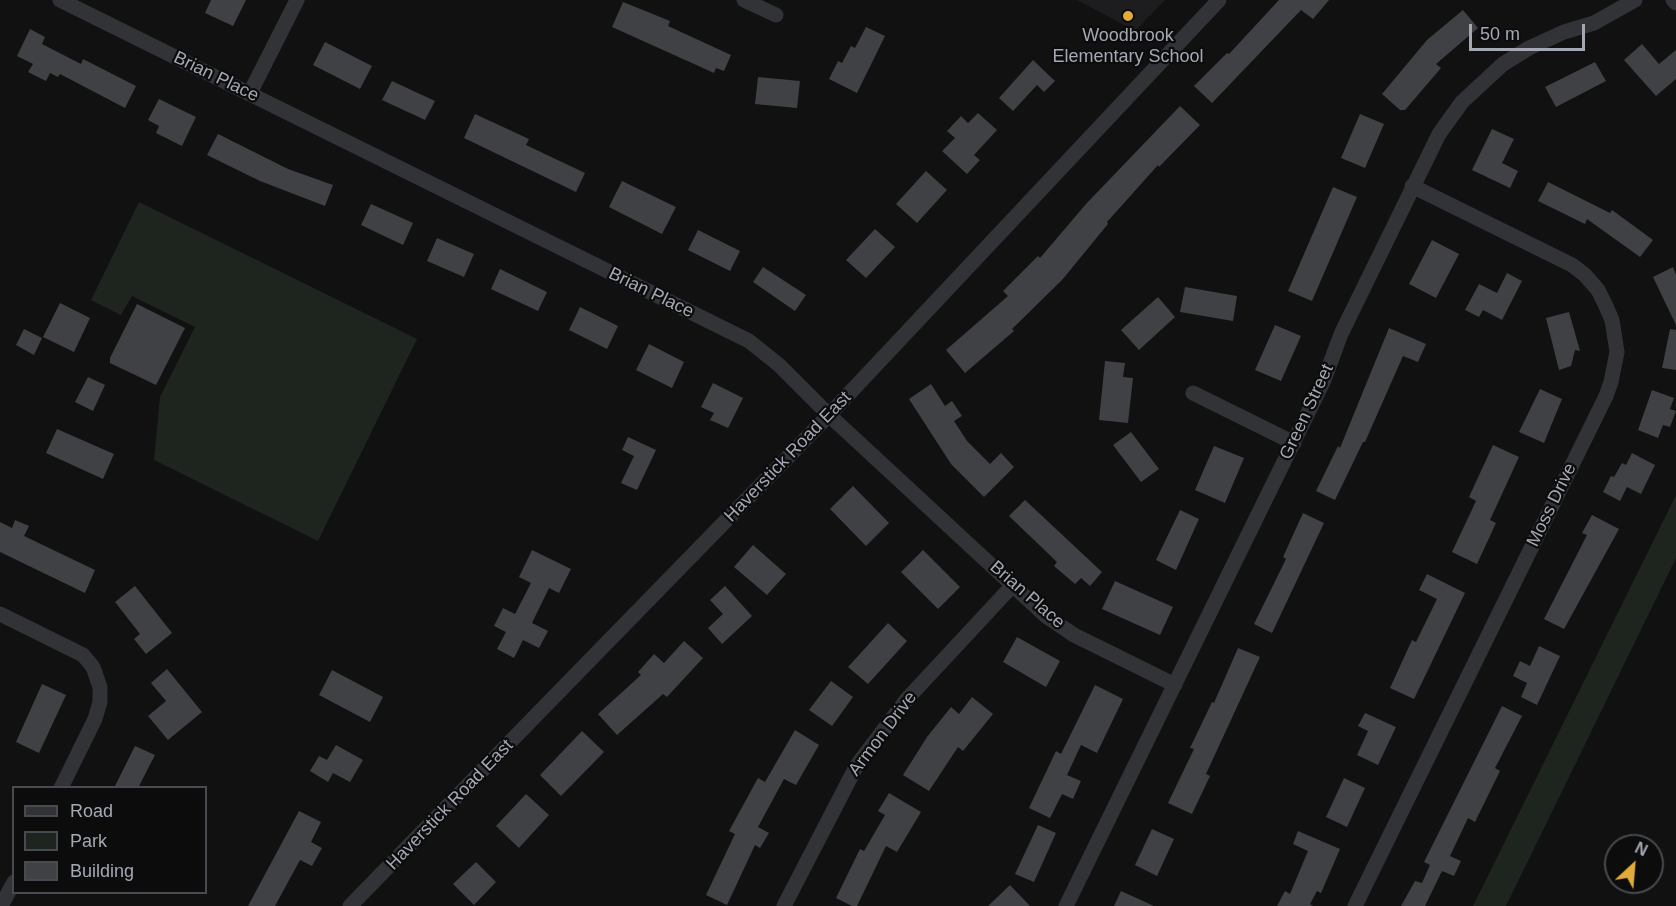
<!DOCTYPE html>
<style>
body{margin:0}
#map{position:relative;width:1676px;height:906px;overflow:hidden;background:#111112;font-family:Arial,sans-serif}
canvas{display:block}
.legend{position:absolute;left:12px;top:786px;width:195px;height:108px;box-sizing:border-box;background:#0c0c0d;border:2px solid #484a4f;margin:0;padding:8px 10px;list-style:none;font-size:18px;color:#a3a8b2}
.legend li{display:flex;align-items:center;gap:12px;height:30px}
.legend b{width:30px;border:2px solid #484a4f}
.north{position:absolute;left:1604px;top:834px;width:60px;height:60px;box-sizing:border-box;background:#0c0c0d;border:2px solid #484a4f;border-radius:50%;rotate:26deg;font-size:16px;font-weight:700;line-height:24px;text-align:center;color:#a3a8b2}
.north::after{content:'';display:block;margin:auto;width:21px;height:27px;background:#e3ac38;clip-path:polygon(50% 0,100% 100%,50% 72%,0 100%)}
.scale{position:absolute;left:1469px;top:24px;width:116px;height:27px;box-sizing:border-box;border:3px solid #a3a8b2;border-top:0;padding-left:8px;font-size:18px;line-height:21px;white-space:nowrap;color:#a3a8b2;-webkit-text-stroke:4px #0c0c0d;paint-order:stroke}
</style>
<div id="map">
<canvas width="1676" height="906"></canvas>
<ul class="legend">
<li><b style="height:8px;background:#323337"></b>Road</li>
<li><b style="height:16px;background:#1e251e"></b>Park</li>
<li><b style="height:16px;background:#404145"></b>Building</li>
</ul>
<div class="north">N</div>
<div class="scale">50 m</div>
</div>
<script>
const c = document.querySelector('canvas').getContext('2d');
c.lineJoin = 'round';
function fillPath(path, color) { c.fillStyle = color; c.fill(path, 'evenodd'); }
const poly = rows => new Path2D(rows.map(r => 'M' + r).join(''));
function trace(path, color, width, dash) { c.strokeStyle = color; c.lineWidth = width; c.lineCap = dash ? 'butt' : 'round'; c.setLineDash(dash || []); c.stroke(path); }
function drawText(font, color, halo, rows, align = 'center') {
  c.font = font + ' Arial,sans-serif'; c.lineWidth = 4.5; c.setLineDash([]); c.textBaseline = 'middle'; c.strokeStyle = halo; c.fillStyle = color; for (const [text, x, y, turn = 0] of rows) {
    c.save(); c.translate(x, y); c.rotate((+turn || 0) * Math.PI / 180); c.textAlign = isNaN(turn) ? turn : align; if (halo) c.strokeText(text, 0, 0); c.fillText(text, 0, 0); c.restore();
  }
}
const built = poly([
 [1077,0,1165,0,1135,31]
]);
const green = poly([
 [139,202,417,339,318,541,154,460,160,397,195,327,132,296,121,315,91,300],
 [1676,495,1676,558,1506,906,1473,906]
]);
const building = poly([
 [211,0,246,0,233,26,205,13],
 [1279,0,1329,0,1313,19,1301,10,1212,103,1194,86,1227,53,1229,54],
 [623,2,670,21,668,26,731,55,724,71,716,68,714,73,612,27],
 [1463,10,1478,28,1436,64,1441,68,1405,110,1400,110,1382,94,1427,40],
 [866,27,885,36,857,93,829,79,838,61,842,63,851,46,855,48],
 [30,29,45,37,42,44,81,64,83,59,136,86,125,108,60,74,58,77,50,73,46,81,28,72,33,64,17,56],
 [325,42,372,66,360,89,313,65],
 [1642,44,1659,64,1676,50,1676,79,1656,96,1624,60],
 [1033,60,1055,81,1044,92,1037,85,1013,111,999,98],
 [1595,62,1606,81,1556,107,1545,87],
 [758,77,800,81,797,108,755,104],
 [392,81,435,101,425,120,382,100],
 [159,99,196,117,182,146,156,133,159,126,148,120],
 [1180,106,1200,125,1159,167,1158,165,1107,222,1108,224,1062,280,1012,329,1014,331,965,373,946,350,1008,296,1003,291,1038,256,1040,258,1086,204],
 [978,113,997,130,974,155,980,160,967,174,942,151,955,138,947,131,961,116,968,123],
 [475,114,529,139,526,145,585,173,576,192,464,138],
 [1360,114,1384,124,1365,168,1341,158],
 [1492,129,1514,139,1502,163,1518,171,1510,188,1472,170],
 [218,134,288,169,333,185,325,206,260,181,207,155],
 [926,171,947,190,917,223,896,204],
 [622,181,676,207,662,234,609,207],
 [1548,182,1610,213,1612,210,1653,240,1640,257,1587,219,1585,224,1538,201],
 [1333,187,1357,197,1312,301,1288,291],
 [371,204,413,223,403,245,361,225],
 [875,229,895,247,866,278,846,260],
 [698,230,740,251,730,271,688,250],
 [437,238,474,254,464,277,427,261],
 [1432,240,1459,254,1436,298,1409,284],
 [763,267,806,295,795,311,753,282],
 [1673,267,1676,275,1676,325,1653,277],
 [500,269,547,292,538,311,491,289],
 [1507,273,1522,281,1502,320,1483,310,1479,317,1465,310,1479,284,1497,293],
 [1185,287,1237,296,1233,321,1180,312],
 [1158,297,1175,317,1139,350,1121,330],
 [60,303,90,318,74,352,43,337],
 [137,304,185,328,156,385,110,363,110,358],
 [580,307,618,326,607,349,569,330],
 [1569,312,1580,351,1575,350,1571,366,1559,370,1546,318],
 [1275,325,1301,336,1281,381,1255,370],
 [1389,328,1426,344,1418,362,1403,356,1365,442,1363,442,1335,500,1316,491,1338,446,1340,448],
 [24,329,42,338,34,355,16,345],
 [1670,329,1676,330,1676,370,1662,368],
 [649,344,684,362,672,388,636,370],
 [1105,361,1125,363,1123,377,1133,378,1128,423,1099,420],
 [88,377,105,385,93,411,75,402],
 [713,383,743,398,728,428,710,420,714,413,701,407],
 [931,384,945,406,952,401,962,416,954,421,967,441,990,464,1001,453,1014,467,984,497,951,464,909,399],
 [1540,389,1562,399,1544,443,1519,432],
 [1652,390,1674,398,1670,409,1676,411,1670,427,1663,425,1658,438,1638,430],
 [57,429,114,454,103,479,46,453],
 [1131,432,1159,469,1141,482,1113,445],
 [628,437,656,450,637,490,621,483,634,456,622,450],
 [1493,445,1519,457,1490,520,1496,523,1477,564,1452,552,1476,501,1469,497],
 [1214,446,1244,458,1225,503,1195,490],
 [1632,453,1655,465,1641,494,1627,487,1620,501,1603,492,1611,476,1614,477,1622,463,1626,465],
 [853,486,889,523,866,546,830,509],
 [1025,500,1102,572,1090,586,1081,578,1075,584,1054,566,1057,562,1009,516],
 [1180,510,1199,519,1176,570,1156,560],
 [1303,513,1324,523,1272,633,1254,624,1286,559,1283,557],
 [1592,515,1619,529,1564,629,1544,619,1587,535,1582,533],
 [15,520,29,526,24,536,95,570,85,593,0,552,0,522,12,528],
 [753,545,786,574,767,595,734,567],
 [532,550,571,569,559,593,549,588,532,623,548,631,539,648,523,640,514,658,497,649,506,632,494,626,503,608,515,614,531,583,519,577],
 [923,550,960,587,938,609,901,572],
 [1427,574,1465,593,1414,699,1390,688,1412,640,1416,642,1437,599,1419,590],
 [1115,581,1173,607,1160,635,1102,609],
 [135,586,172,633,146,654,134,639,140,634,115,602],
 [725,586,752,616,722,644,708,628,723,614,710,600],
 [888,623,907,641,868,684,848,667],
 [1017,637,1060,661,1046,687,1003,662],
 [684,641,703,658,667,697,663,694,617,735,598,714,641,675,638,672,654,654,664,663],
 [1539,646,1560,656,1537,705,1521,697,1527,683,1513,676,1520,661,1530,666],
 [1238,648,1260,657,1206,774,1210,776,1192,814,1168,803,1194,749,1190,748,1212,702,1214,703],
 [167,669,202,712,168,740,148,716,166,701,151,683],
 [332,670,383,697,370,722,319,695],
 [831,681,853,697,832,726,809,710],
 [42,684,66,695,39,753,16,742],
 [1095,685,1123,699,1097,753,1081,745,1067,775,1081,781,1073,799,1062,794,1050,818,1029,808,1056,751,1061,754],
 [972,697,993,714,963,751,958,747,929,791,903,775,927,737,951,707,959,714],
 [1502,706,1522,716,1495,768,1500,771,1475,822,1468,818,1450,856,1461,861,1454,876,1442,871,1425,906,1401,906,1415,881,1422,883,1430,865,1424,862],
 [1365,713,1396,727,1378,765,1357,755,1368,731,1358,726],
 [795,730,819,745,796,785,784,779,758,827,769,833,760,848,755,845,727,905,706,895,735,834,729,831,758,778,765,782],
 [582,731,604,752,561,796,540,775],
 [336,745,363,760,350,782,333,773,328,782,310,771,319,756,327,760],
 [135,746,155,755,138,788,114,788],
 [1344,778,1365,788,1347,827,1326,817],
 [889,793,921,812,897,852,886,846,857,906,852,906,836,898,860,849,864,851,885,815,878,811],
 [526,794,549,815,519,848,496,826],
 [299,811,321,822,311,842,322,848,312,866,300,860,275,906,248,906],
 [1038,825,1056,833,1034,882,1015,874],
 [1152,829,1174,839,1157,876,1135,865],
 [1298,831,1340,849,1321,893,1317,891,1310,904,1313,906,1277,906,1285,891,1290,894,1308,851,1293,844],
 [476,862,496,882,474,905,453,884],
 [1010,885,1030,906,988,906],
 [1121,891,1154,906,1114,906]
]);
const street = poly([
 [60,0,749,341,779,365,829,415,1046,616,1074,635,1175,685],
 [744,0,776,15],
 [1673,0,1676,3],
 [250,93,297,0],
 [1193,393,1294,443],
 [0,614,83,655,93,667,100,687,100,702,95,719,61,788],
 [1,906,14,882],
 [350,906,829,415,1219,0],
 [784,906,857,765,907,699,1013,585],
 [1066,906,1324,380,1341,334,1439,134,1462,102,1503,64,1529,48,1564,32,1594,23,1635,0],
 [1355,906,1606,396,1611,382,1617,352,1612,320,1605,304,1598,290,1585,275,1572,265,1412,186]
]);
const markers = [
 [1128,16,6,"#e3ac38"]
];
const poiNames = [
 ["Woodbrook",1128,36],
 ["Elementary School",1128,57]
];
const streetNames = [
 ["Brian Place",216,77,26],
 ["Brian Place",651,293,26],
 ["Green Street",1307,412,-65],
 ["Haverstick Road East",788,457,-46],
 ["Moss Drive",1552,505,-64],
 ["Brian Place",1027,595,41],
 ["Armon Drive",883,734,-53],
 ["Haverstick Road East",450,805,-46]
];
fillPath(built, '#1d1d1f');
fillPath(green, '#1e251e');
fillPath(building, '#404145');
trace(street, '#323337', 15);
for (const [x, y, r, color] of markers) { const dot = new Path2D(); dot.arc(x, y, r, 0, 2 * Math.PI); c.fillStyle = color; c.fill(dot); trace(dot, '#0c0c0d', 2); }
drawText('18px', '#a3a8b2', '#0c0c0d', poiNames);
drawText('18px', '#a3a8b2', '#0c0c0d', streetNames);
</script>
